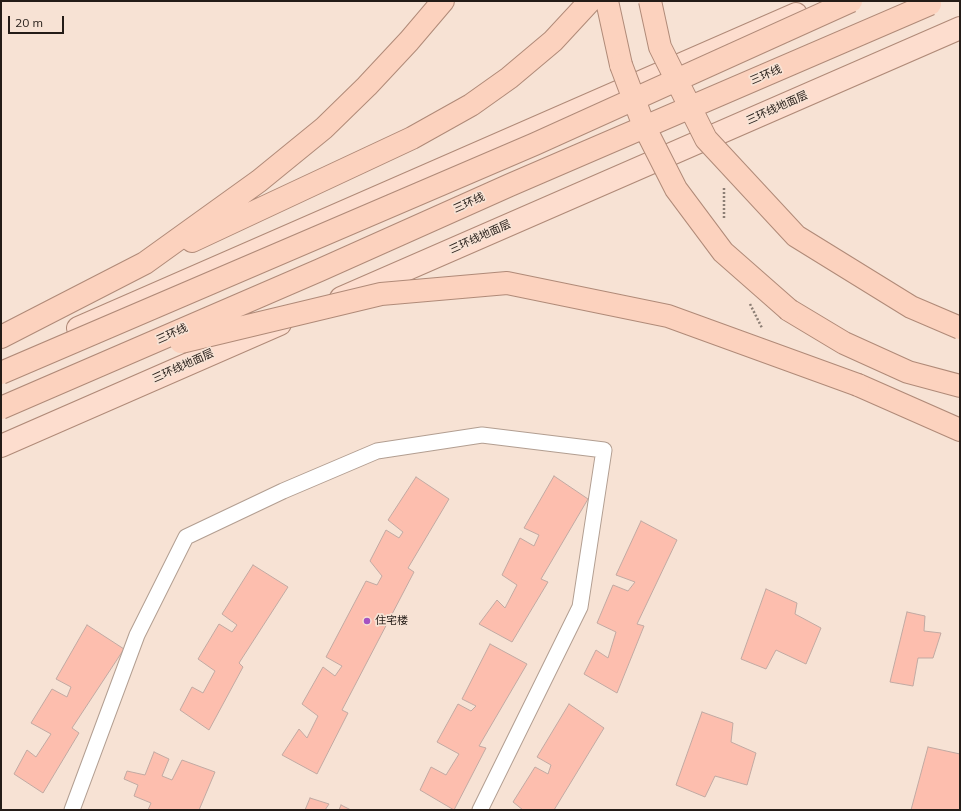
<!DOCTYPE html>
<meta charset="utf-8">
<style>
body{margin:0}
#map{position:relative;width:961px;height:811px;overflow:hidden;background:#f7e2d4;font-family:Mulish,sans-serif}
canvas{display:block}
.frame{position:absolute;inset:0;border:2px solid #241c17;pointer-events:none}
.scale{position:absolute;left:8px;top:16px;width:56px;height:18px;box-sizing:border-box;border:2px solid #241c17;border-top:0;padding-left:5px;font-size:12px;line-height:14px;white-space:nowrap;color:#241c17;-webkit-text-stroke:3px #f7e2d4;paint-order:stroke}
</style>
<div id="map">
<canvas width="961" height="811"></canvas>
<div class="frame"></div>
<div class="scale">20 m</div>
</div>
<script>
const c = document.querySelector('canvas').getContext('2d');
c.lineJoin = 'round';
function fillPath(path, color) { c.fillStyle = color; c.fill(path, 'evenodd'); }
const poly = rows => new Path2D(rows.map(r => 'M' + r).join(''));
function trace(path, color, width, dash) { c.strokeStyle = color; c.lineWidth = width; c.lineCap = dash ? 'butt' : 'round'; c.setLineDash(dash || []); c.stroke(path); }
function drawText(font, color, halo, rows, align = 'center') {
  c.font = font + ' Mulish,"Noto Sans SC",sans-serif'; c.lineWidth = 3.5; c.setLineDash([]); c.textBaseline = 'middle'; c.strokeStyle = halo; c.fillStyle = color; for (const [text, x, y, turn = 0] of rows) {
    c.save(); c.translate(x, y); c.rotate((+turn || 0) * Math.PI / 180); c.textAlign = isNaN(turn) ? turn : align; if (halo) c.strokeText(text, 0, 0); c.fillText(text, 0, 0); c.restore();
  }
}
const building = poly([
 [554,476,588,499,541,579,548,582,512,642,479,624,497,600,505,608,517,585,502,575,520,538,534,546,539,535,524,528,554,476],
 [416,477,449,499,408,568,414,572,342,710,348,713,317,774,282,755,299,729,307,738,318,716,302,704,323,667,335,676,342,666,326,657,366,581,377,585,382,576,370,561,386,530,399,538,403,532,388,520,416,477],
 [641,521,677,540,637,624,644,626,617,693,584,674,596,650,608,658,616,632,597,623,613,585,628,591,635,582,616,575,641,521],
 [253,565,288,587,239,663,243,667,209,730,180,710,192,687,203,693,215,671,198,659,219,624,232,632,237,625,222,614,253,565],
 [766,589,797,603,795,614,821,628,806,664,776,650,766,669,741,659,766,589],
 [907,612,925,616,924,631,941,633,933,658,918,658,913,686,890,682,907,612],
 [87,625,124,649,72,728,79,733,43,793,14,774,27,750,36,757,51,734,31,723,52,689,67,697,71,687,56,679,87,625],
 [490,644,527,664,479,746,486,748,454,810,420,790,431,767,446,775,459,754,437,742,458,704,471,711,476,706,462,699,490,644],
 [569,704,604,728,554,810,523,810,513,802,535,767,548,774,551,765,537,757,569,704],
 [702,712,733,723,731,742,756,753,747,785,715,776,705,797,676,785,702,712],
 [928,747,960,754,960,810,911,810,928,747],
 [154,752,169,759,162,776,172,780,182,760,215,772,199,810,148,810,151,803,134,796,138,785,124,779,127,771,145,775,154,752],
 [310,798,329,804,325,810,305,810,310,798],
 [341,805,351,810,339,810,341,805]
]);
const path = poly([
 [724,188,724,219],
 [750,304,762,328]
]);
const minor = poly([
 [72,810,137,635,186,537,283,491,377,451,482,435,604,450,580,607,480,810]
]);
const primary = poly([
 [341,298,960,28],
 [78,328,796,14],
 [1,446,280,324]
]);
const trunk = poly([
 [607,1,621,65],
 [192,241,412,138,471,105,509,78,553,41,590,1],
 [789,310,844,343,908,372,960,386],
 [1,337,145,263,259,181,324,128,367,86,409,41,443,1],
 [858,385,960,430]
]);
const trunkBridge = poly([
 [650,1,660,47,706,139,796,236,911,307,960,328],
 [621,65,644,126,676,189,723,252,789,310],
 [181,342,381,294,507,283,668,316,858,385],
 [1,373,535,144,851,1],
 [1,408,320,270,510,185,930,4]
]);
const markers = [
 [367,621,4,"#a553c2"]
];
const streetNames = [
 ["三环线",766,75,-23],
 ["三环线地面层",777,108,-24],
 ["三环线",469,203,-24],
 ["三环线地面层",480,237,-24],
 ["三环线",172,334,-24],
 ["三环线地面层",183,366,-24]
];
const poiNames = [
 ["住宅楼",375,621]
];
fillPath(building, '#fdbeae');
trace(building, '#c1a9a2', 1);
trace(minor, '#b29e91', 17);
trace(primary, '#b08a78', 24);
trace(trunk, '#b08a78', 24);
trace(path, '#8c7e74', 2.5, [2, 2]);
trace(minor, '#fff', 15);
trace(primary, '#fdddce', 22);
trace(trunk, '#fcd2be', 22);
trace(trunkBridge, '#b08a78', 24, []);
trace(trunkBridge, '#fcd2be', 22);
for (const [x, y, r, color] of markers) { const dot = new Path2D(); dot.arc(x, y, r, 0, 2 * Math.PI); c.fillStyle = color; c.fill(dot); trace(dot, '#f7e2d4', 1.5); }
drawText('11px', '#241c17', '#f7e2d4', streetNames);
drawText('11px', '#241c17', '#f7e2d4', poiNames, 'left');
</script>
